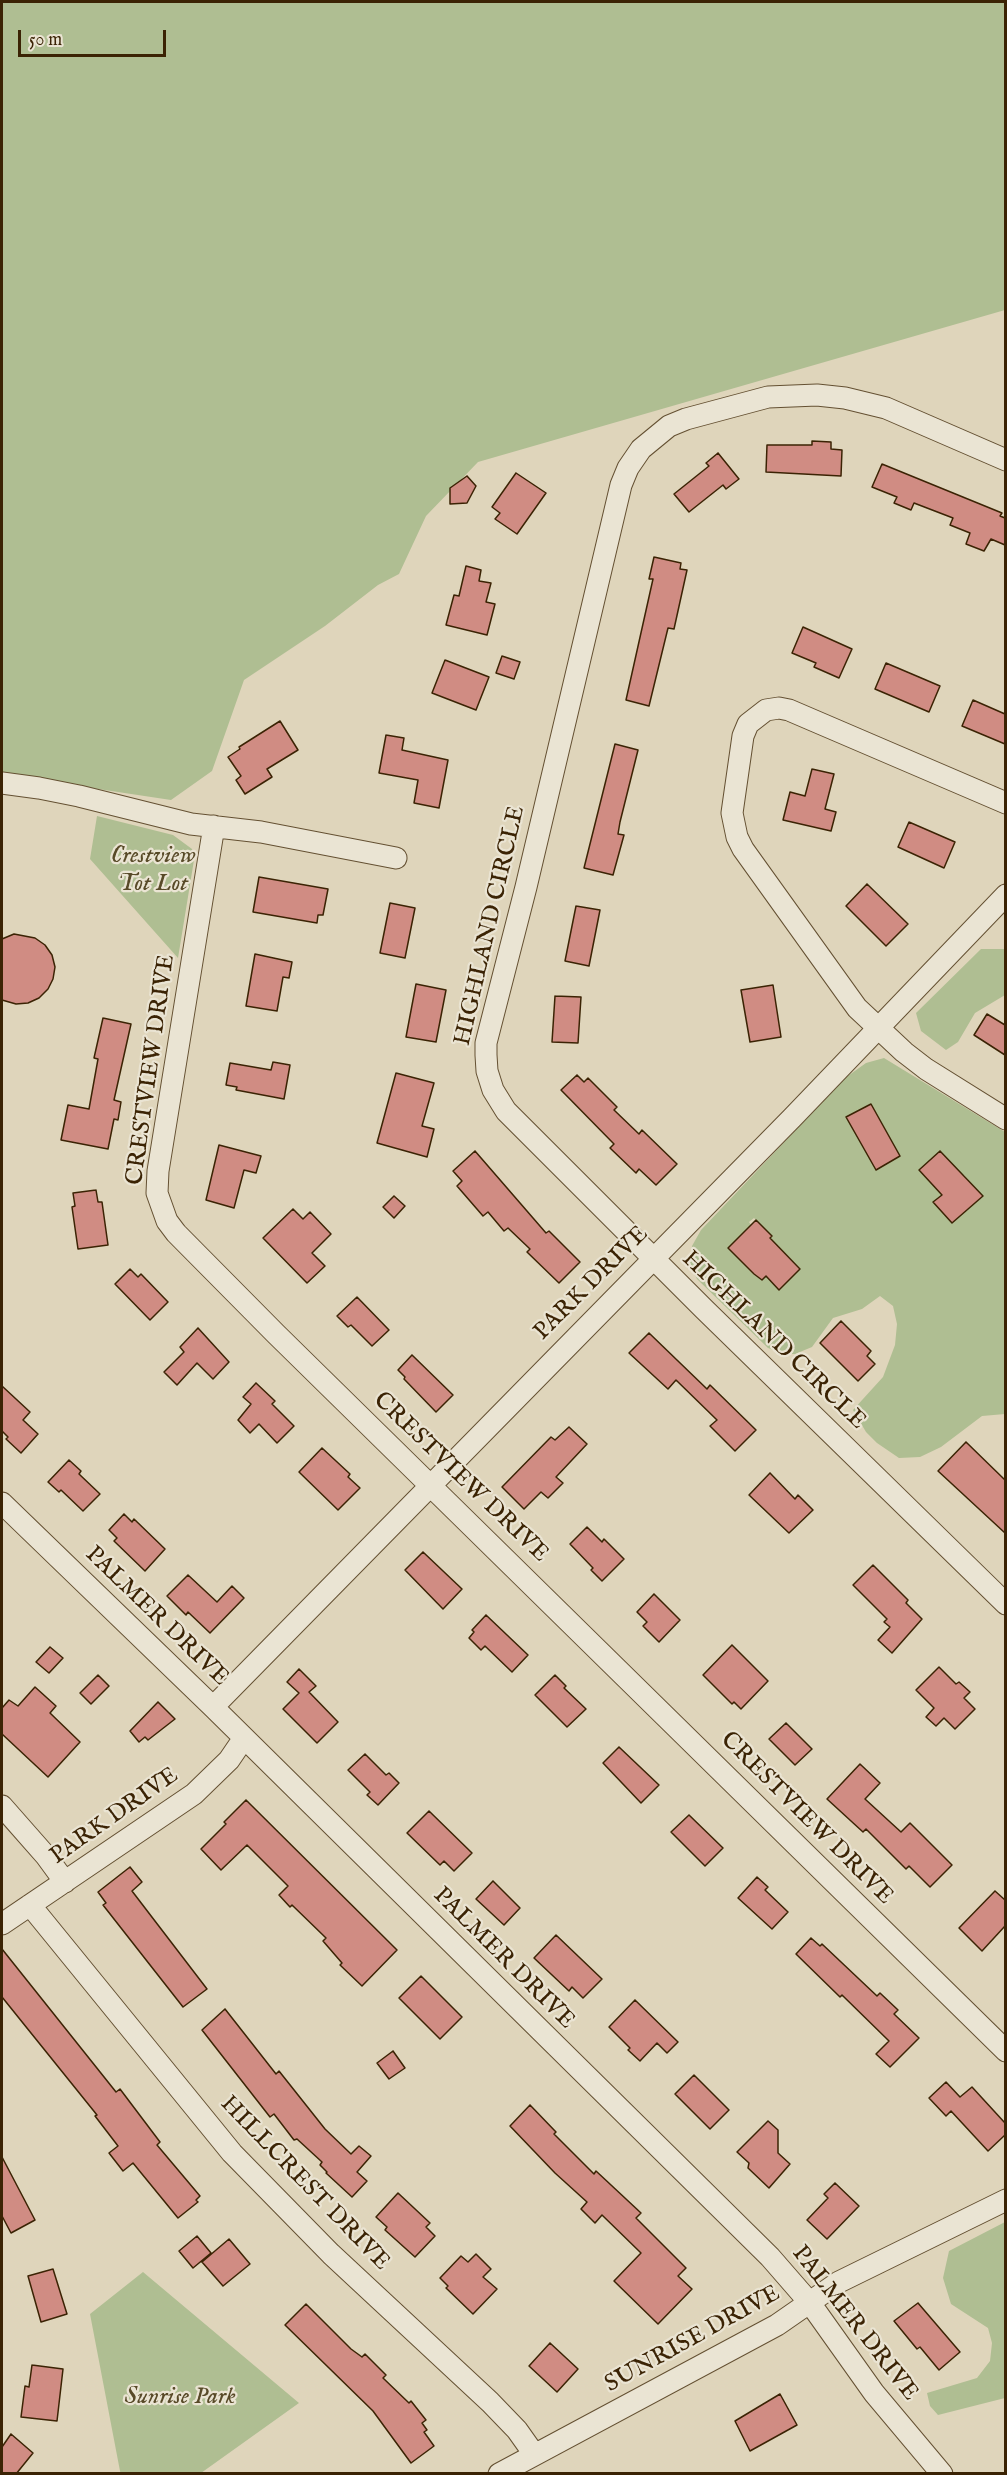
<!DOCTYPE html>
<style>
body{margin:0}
#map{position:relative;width:1007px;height:2475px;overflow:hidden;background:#dfd5bb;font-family:"IM FELL English",serif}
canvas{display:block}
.frame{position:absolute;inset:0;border:3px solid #3b2304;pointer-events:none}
.scale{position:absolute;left:18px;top:30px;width:148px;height:27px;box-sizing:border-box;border:3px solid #3b2304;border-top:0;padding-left:8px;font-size:18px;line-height:21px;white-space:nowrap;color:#3b2304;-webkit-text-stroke:4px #eae4d3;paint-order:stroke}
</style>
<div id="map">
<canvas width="1007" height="2475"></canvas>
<div class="frame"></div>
<div class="scale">50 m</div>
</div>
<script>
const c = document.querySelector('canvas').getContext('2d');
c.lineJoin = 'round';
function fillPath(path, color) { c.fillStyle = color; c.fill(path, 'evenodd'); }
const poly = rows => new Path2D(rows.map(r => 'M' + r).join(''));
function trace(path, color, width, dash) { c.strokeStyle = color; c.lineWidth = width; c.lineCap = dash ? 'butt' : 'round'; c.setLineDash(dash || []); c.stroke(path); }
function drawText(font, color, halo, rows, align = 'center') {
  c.font = font + ' "IM FELL English",serif'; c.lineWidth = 4.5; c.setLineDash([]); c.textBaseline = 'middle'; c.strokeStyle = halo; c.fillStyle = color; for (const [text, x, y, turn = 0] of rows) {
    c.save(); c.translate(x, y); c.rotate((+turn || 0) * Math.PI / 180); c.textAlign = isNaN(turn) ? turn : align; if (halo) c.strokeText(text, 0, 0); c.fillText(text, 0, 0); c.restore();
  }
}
const green = poly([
 [2,2,1005,2,1005,310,478,462,426,516,399,574,378,585,325,626,244,680,212,771,171,800,45,781,2,778],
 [97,816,173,835,192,849,194,860,178,958,90,859],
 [981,949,1005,949,1005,995,975,1013,958,1042,946,1050,921,1031,916,1013],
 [884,1058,1005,1132,1005,1414,982,1416,941,1447,920,1457,899,1458,877,1443,866,1432,853,1410,883,1377,895,1345,897,1324,893,1306,880,1296,862,1309,833,1318,812,1347,795,1354,784,1354,768,1348,697,1279,690,1265,692,1246,701,1230,845,1078,866,1063],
 [871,1104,900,1156,847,1117],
 [919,1170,964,1175,983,1196,952,1223,934,1202,942,1195],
 [754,1218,772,1236,770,1238,800,1268,780,1290,766,1276,762,1280,753,1274,728,1248,751,1225,749,1222],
 [1005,2222,1005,2398,938,2415,930,2406,927,2393,977,2378,990,2361,992,2343,988,2328,951,2304,943,2278,949,2251],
 [143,2272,299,2403,201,2473,121,2474,120,2471,90,2314]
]);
const building = poly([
 [812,441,831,442,831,449,842,450,841,476,766,472,767,445,812,445,812,441],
 [718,453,739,479,726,489,723,485,689,512,674,494,709,466,706,463,718,453],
 [882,464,1002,513,1000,516,1005,518,1005,545,991,539,984,551,966,544,970,533,950,525,953,518,914,503,911,510,894,503,897,497,872,487,882,464],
 [516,473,546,493,517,534,495,519,500,513,492,507,516,473],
 [467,476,476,486,467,503,450,504,450,488,467,476],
 [654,557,681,563,680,569,687,570,674,629,668,628,649,706,626,700,653,579,649,579,654,557],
 [466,566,481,570,479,581,491,583,486,602,495,604,487,635,446,625,454,595,459,596,466,566],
 [803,627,852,649,839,678,814,667,816,663,792,653,803,627],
 [502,656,520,662,514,679,496,673,502,656],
 [445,660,489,677,476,710,432,693,445,660],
 [886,663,940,686,929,712,875,689,886,663],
 [973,700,1005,714,1005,744,962,726,973,700],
 [280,721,298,750,267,769,272,777,245,794,236,780,241,776,228,757,240,749,239,747,280,721],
 [386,735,404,738,402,750,448,760,439,808,414,803,418,780,379,773,386,735],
 [615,744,638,750,620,822,618,834,624,835,613,875,584,868,615,744],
 [812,769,834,774,825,809,836,812,831,831,783,820,790,792,805,796,812,769],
 [909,822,955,842,944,868,898,847,909,822],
 [259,877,328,889,323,915,318,915,317,923,253,912,259,877],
 [867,884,908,924,886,946,846,906,867,884],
 [390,903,415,908,405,958,380,953,390,903],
 [576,906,600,910,589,966,565,961,576,906],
 [14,934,35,938,45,945,52,955,55,967,53,979,48,989,39,998,28,1003,16,1004,2,1000,2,939,14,934],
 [255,954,292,962,289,978,283,977,277,1011,246,1006,255,954],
 [416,984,446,990,436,1042,406,1037,416,984],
 [773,985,781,1037,750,1042,741,990,773,985],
 [555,996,581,997,578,1043,552,1042,555,996],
 [987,1014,1005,1025,1005,1055,974,1035,987,1014],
 [103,1018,131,1024,114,1100,121,1102,118,1120,114,1119,108,1149,61,1140,68,1105,89,1109,98,1059,94,1058,103,1018],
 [273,1062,290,1065,284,1099,236,1090,237,1087,226,1085,230,1063,271,1070,273,1062],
 [396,1073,434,1083,422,1126,434,1129,427,1157,377,1143,396,1073],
 [577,1075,584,1082,588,1078,617,1107,614,1110,639,1134,642,1130,677,1164,656,1185,639,1169,636,1173,610,1148,614,1144,561,1090,577,1075],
 [871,1104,900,1156,876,1170,846,1117,871,1104],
 [219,1145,261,1156,256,1173,244,1170,234,1208,206,1200,219,1145],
 [475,1151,546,1233,549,1231,580,1262,559,1283,527,1252,530,1249,508,1228,504,1231,488,1212,483,1216,457,1186,462,1181,453,1171,475,1151],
 [940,1151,983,1196,952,1223,933,1202,942,1195,919,1170,940,1151],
 [96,1190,98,1202,102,1202,108,1245,78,1249,72,1207,75,1206,73,1193,96,1190],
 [394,1196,405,1206,394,1218,383,1207,394,1196],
 [293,1209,303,1219,310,1212,331,1234,312,1253,325,1266,307,1283,263,1238,293,1209],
 [756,1220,772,1236,770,1238,800,1269,779,1290,766,1276,762,1280,754,1274,728,1248,756,1220],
 [130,1269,138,1277,141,1274,168,1302,150,1320,115,1284,130,1269],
 [357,1297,389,1330,372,1346,351,1325,348,1327,337,1316,357,1297],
 [841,1321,871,1351,867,1356,875,1364,858,1381,820,1343,841,1321],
 [198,1328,229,1362,213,1379,197,1363,177,1385,164,1372,184,1352,180,1347,198,1328],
 [649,1333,707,1389,710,1385,756,1430,735,1451,710,1426,717,1420,676,1380,668,1389,629,1353,649,1333],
 [412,1355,453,1395,436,1412,404,1379,405,1377,398,1370,412,1355],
 [256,1383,275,1401,272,1404,294,1426,277,1443,259,1424,250,1433,238,1420,251,1404,243,1397,256,1383],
 [2,1386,30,1412,23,1420,38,1434,21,1453,6,1439,8,1437,2,1431,2,1386],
 [569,1427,587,1444,556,1477,563,1483,548,1498,541,1492,524,1509,502,1487,551,1437,555,1440,569,1427],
 [966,1442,1005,1480,1005,1533,938,1471,966,1442],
 [322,1448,350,1474,348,1477,360,1488,338,1510,299,1472,322,1448],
 [69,1460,81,1471,79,1474,100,1494,83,1511,61,1490,59,1492,48,1482,69,1460],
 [770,1473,795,1499,798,1495,813,1510,789,1533,749,1495,770,1473],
 [124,1514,132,1522,134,1519,165,1549,145,1571,114,1541,117,1538,109,1530,124,1514],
 [587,1527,602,1542,604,1539,624,1559,602,1581,591,1570,593,1568,570,1544,587,1527],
 [423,1552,462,1589,443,1609,405,1570,423,1552],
 [873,1565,908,1600,906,1603,922,1619,892,1653,878,1640,890,1627,884,1622,887,1619,853,1585,873,1565],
 [188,1575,217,1602,232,1586,244,1598,210,1633,188,1612,186,1615,167,1596,188,1575],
 [654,1594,680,1620,659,1642,643,1626,647,1622,637,1612,654,1594],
 [486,1615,528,1655,512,1672,485,1646,481,1650,469,1638,474,1632,472,1630,486,1615],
 [732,1645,768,1681,741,1709,734,1702,732,1704,703,1675,732,1645],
 [50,1647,63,1658,49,1673,36,1662,50,1647],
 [939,1667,956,1684,959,1682,970,1692,964,1698,975,1709,955,1729,944,1718,936,1726,926,1717,934,1708,916,1690,939,1667],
 [299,1669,316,1686,309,1692,338,1722,317,1743,283,1709,299,1693,287,1682,299,1669],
 [98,1675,109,1686,91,1704,80,1693,98,1675],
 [555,1675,566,1686,564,1688,586,1709,567,1727,535,1695,555,1675],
 [35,1687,56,1706,50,1713,80,1742,48,1777,2,1734,2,1708,9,1700,18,1706,35,1687],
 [158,1702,175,1719,148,1740,145,1737,139,1742,130,1731,158,1702],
 [786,1723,812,1749,795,1765,769,1739,786,1723],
 [619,1747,659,1785,641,1803,603,1763,619,1747],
 [365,1754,386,1775,389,1773,399,1783,378,1805,367,1795,370,1792,348,1770,365,1754],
 [860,1764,880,1783,865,1799,901,1832,910,1823,952,1865,930,1887,909,1866,906,1869,866,1829,863,1832,827,1799,860,1764],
 [246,1800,397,1950,362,1986,340,1965,342,1963,323,1941,326,1938,292,1905,290,1907,279,1895,288,1886,247,1845,221,1870,201,1849,226,1824,224,1822,246,1800],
 [429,1811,472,1853,454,1871,444,1861,440,1865,407,1833,429,1811],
 [689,1815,723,1848,705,1866,671,1832,689,1815],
 [130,1867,142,1882,132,1891,207,1989,183,2007,103,1905,106,1903,98,1892,130,1867],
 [757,1877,768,1887,765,1890,788,1912,772,1929,738,1898,757,1877],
 [493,1881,520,1908,504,1925,476,1899,493,1881],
 [995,1891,1005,1900,1005,1926,982,1951,959,1928,995,1891],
 [556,1935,602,1979,583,1998,572,1987,569,1991,534,1958,556,1935],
 [811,1938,820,1946,822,1944,877,1996,880,1993,898,2010,894,2014,919,2038,890,2067,876,2054,889,2041,842,1995,840,1997,796,1954,811,1938],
 [2,1949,116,2092,120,2089,160,2142,157,2145,200,2196,196,2200,198,2202,178,2218,133,2163,123,2171,109,2153,118,2146,95,2116,97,2115,2,1997,2,1949],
 [421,1976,462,2017,440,2039,399,1998,421,1976],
 [635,2000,678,2042,667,2053,657,2043,640,2061,628,2050,630,2048,609,2027,635,2000],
 [225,2009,276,2074,279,2071,325,2129,351,2154,359,2146,371,2156,357,2172,367,2181,352,2197,326,2173,327,2172,320,2165,322,2162,297,2139,294,2140,274,2114,270,2117,202,2030,225,2009],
 [393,2051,405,2068,389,2079,377,2063,393,2051],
 [694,2075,729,2110,710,2129,675,2094,694,2075],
 [946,2082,960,2097,972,2087,1005,2123,1005,2135,988,2151,951,2111,946,2116,929,2098,946,2082],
 [530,2105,556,2132,554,2134,594,2174,596,2171,641,2213,636,2218,686,2268,678,2276,692,2289,658,2324,614,2281,641,2253,602,2215,595,2223,581,2209,587,2202,555,2173,510,2126,530,2105],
 [768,2121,778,2130,778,2153,790,2164,769,2188,748,2168,749,2163,737,2152,768,2121],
 [2,2157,35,2220,11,2233,2,2216,2,2157],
 [835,2183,859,2206,827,2239,807,2220,828,2198,824,2194,835,2183],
 [398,2193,430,2223,426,2227,435,2236,415,2257,385,2230,387,2227,376,2217,398,2193],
 [197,2236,211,2253,193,2268,179,2251,197,2236],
 [229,2239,250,2264,223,2286,202,2262,229,2239],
 [476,2254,491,2269,483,2277,497,2289,473,2314,446,2288,448,2286,440,2278,461,2256,468,2262,476,2254],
 [53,2269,67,2314,41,2322,28,2276,53,2269],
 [918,2303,960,2352,939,2370,920,2347,917,2349,894,2321,918,2303],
 [306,2304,351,2349,362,2357,365,2354,386,2375,383,2378,409,2403,411,2401,426,2420,422,2423,427,2430,424,2432,434,2446,411,2463,373,2411,285,2325,306,2304],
 [550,2343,578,2369,557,2392,529,2366,550,2343],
 [32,2365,63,2369,57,2421,21,2417,25,2386,29,2387,32,2365],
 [780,2394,797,2425,750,2451,735,2421,780,2394],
 [11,2434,33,2453,16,2474,2,2474,2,2447,11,2434]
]);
const minor = poly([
 [1006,460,886,408,845,398,817,395,768,397,686,419,669,426,641,449,628,468,621,485,526,887,486,1043,486,1055,487,1071,493,1090,506,1111,704,1309,1006,1604],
 [2,783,39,788,79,796,191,824,261,832,396,858],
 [1006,803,789,710,779,708,766,710,748,724,743,736,732,813,737,837,743,849,857,1008,904,1052,926,1069,1006,1119],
 [214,826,158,1171,157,1193,167,1221,176,1233,276,1334,1006,2051],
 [2,1503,213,1707,770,2257,810,2303,874,2393,942,2474],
 [213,1707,792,1118,1006,895],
 [2,1806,46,1856,65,1882],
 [30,1905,232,2153,331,2254,490,2402,517,2430,534,2454],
 [2,1924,194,1794,229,1760,244,1738],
 [499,2474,777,2325,839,2282,1006,2200]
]);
const parkNames = [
 ["Crestview",153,857],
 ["Tot Lot",153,885],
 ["Sunrise Park",180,2398]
];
const streetNames = [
 ["HIGHLAND CIRCLE",491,926,-77],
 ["CRESTVIEW DRIVE",152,1070,-82],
 ["PARK DRIVE",592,1284,-45],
 ["HIGHLAND CIRCLE",773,1341,44],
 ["CRESTVIEW DRIVE",460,1478,44],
 ["PALMER DRIVE",156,1617,44],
 ["PARK DRIVE",115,1817,-35],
 ["CRESTVIEW DRIVE",806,1819,45],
 ["PALMER DRIVE",503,1959,45],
 ["HILLCREST DRIVE",304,2184,46],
 ["PALMER DRIVE",854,2324,52],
 ["SUNRISE DRIVE",693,2340,-29]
];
fillPath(green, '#afbe92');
fillPath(building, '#d08c83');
trace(building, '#3b2304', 1.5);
trace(minor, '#645032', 23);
trace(minor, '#eae4d3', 21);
drawText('italic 24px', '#584a28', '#eae4d3', parkNames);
drawText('24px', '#3b2304', '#eae4d3', streetNames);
</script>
